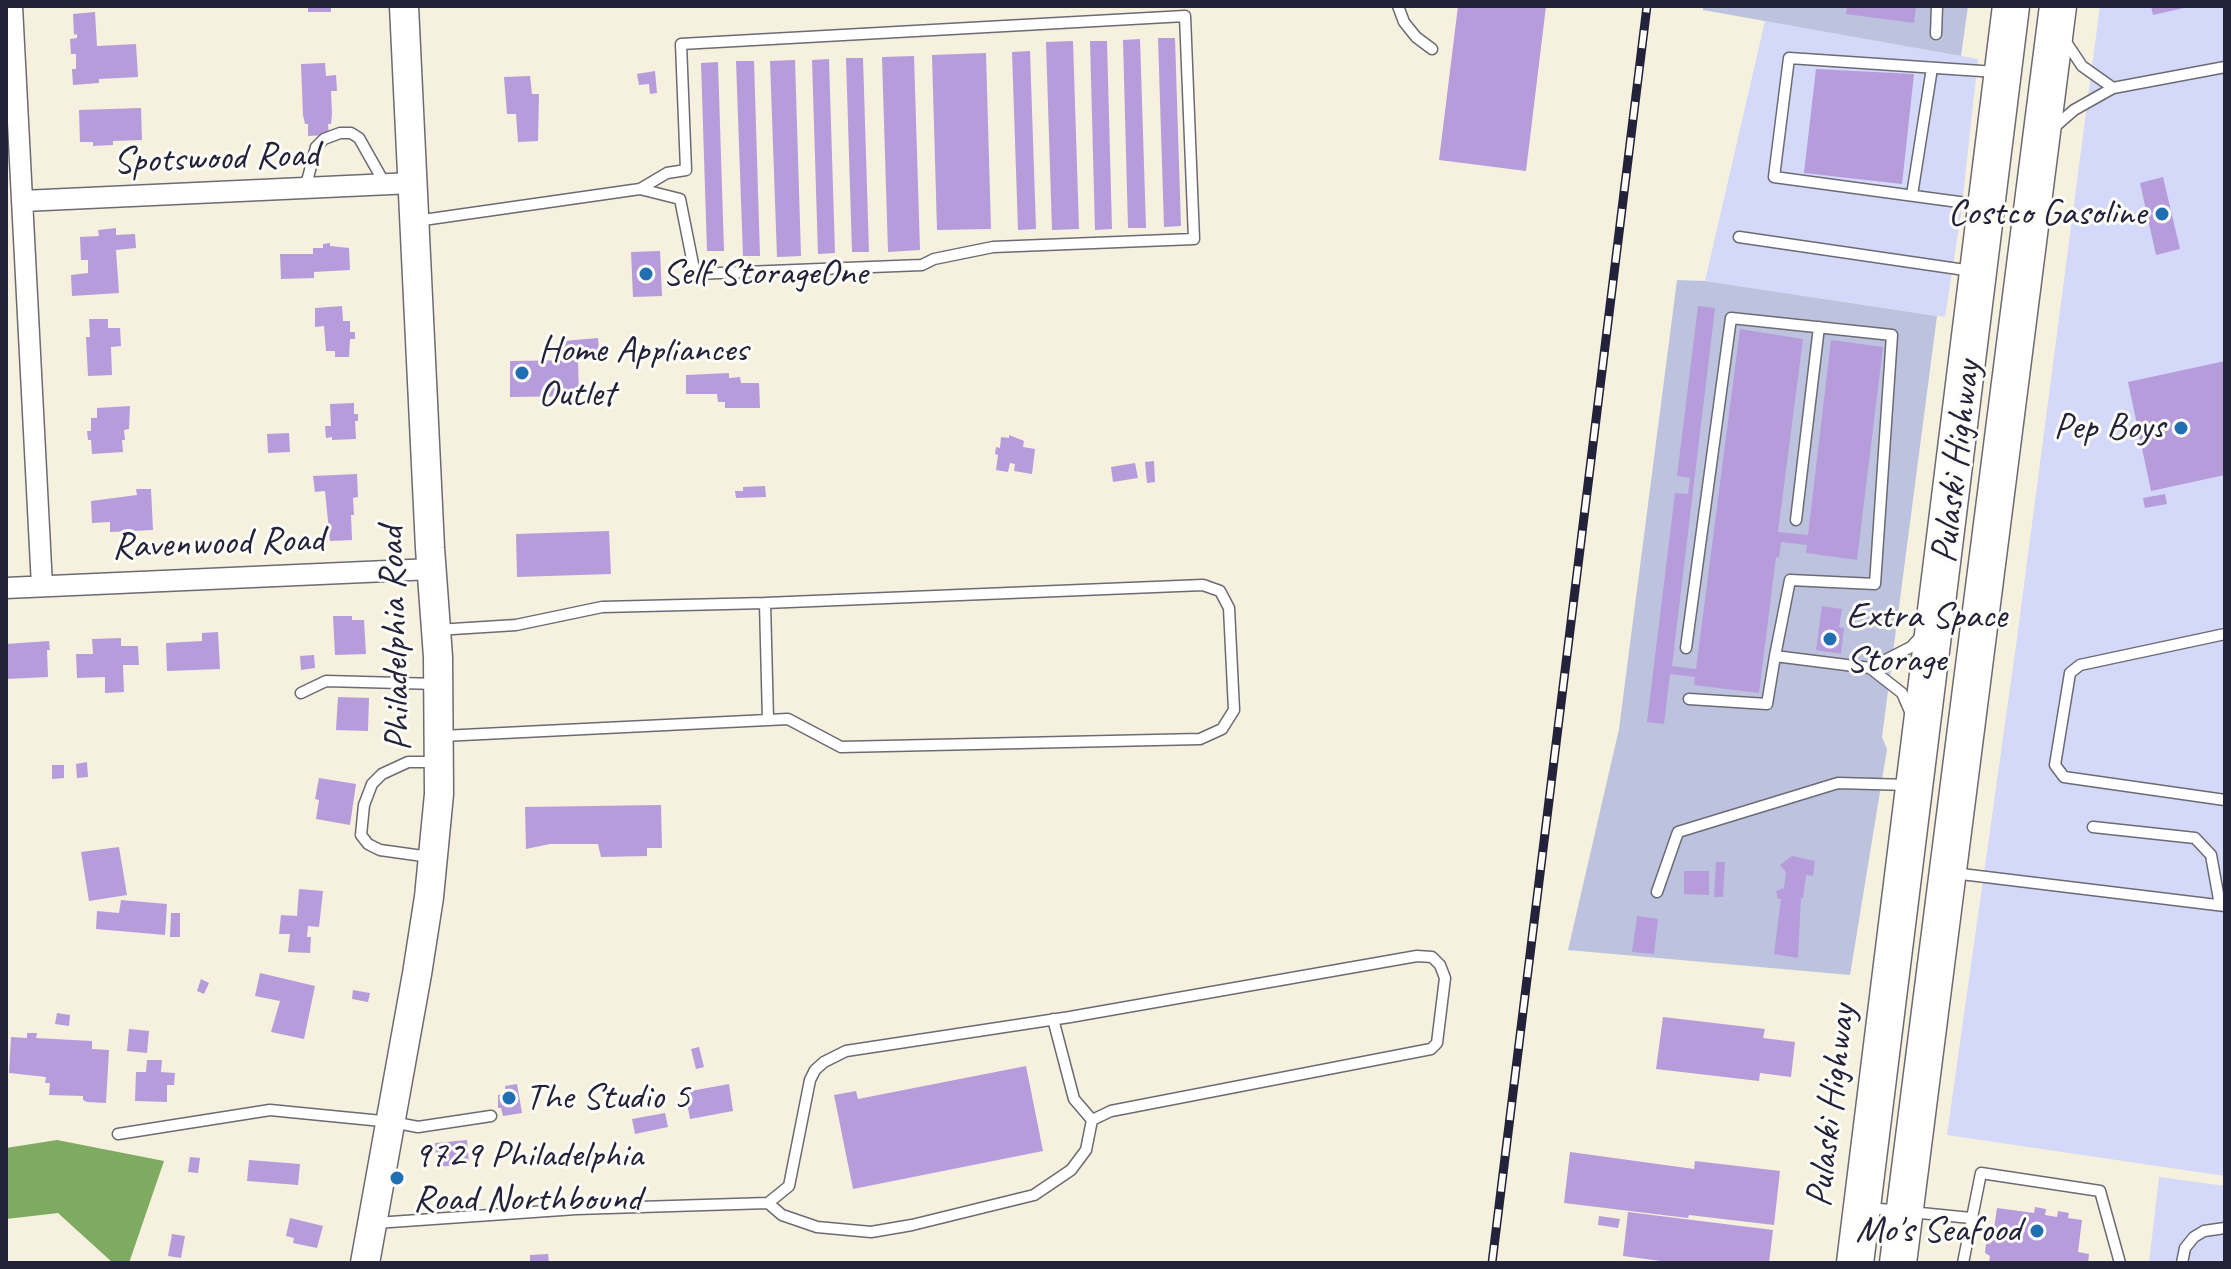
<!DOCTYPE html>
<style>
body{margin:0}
#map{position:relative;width:2231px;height:1269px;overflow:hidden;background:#f6f0de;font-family:Caveat,sans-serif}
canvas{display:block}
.frame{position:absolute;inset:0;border:8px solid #22223b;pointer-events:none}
</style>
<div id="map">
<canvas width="2231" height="1269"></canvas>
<div class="frame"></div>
</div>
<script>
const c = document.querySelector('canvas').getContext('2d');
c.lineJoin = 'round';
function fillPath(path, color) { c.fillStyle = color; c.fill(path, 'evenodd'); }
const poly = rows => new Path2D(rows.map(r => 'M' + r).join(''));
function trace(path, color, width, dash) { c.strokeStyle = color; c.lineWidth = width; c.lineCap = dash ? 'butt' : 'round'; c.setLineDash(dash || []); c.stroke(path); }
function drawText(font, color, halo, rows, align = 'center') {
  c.font = font + ' Caveat,sans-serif'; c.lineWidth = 6; c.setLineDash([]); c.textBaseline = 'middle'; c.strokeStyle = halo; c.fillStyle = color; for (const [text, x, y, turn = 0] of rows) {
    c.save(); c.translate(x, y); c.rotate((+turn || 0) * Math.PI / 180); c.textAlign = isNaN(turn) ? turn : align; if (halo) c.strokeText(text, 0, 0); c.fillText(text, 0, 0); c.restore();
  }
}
const built = poly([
 [2100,6,2225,6,2225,1176,1947,1135,2016,646],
 [1765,21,1978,59,1961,214,1945,317,1705,281],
 [2159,1177,2225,1186,2225,1263,2149,1263]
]);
const industrial = poly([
 [1703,6,1968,6,1961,56,1703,10],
 [1677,280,1705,281,1937,316,1882,737,1887,749,1850,975,1568,950,1619,729]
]);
const forest = poly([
 [57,1140,164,1161,129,1263,113,1263,58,1213,6,1219,6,1148]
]);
const building = poly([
 [308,6,331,6,331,12,308,12],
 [1458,6,1546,6,1526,171,1439,160],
 [1847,6,1916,6,1914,23,1846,14],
 [2151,6,2188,6,2188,7,2153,15],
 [95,12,97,46,136,44,138,77,99,79,99,83,73,85,72,69,76,69,76,54,71,54,70,39,77,38,77,34,74,35,73,14],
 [1158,38,1175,38,1181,226,1164,227],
 [1140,39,1146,228,1128,228,1123,40],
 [1073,41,1079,229,1052,230,1046,42],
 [1090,41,1107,41,1112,229,1095,230],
 [1030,51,1036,229,1018,230,1012,52],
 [986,53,991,229,937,230,932,55],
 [914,56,920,250,888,252,882,57],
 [846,58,863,58,869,252,852,252],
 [829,59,835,253,818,254,812,60],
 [795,60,801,256,777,257,770,61],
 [736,61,754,61,760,256,743,256],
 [718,62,724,251,707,251,701,63],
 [325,63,326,76,336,75,337,91,331,91,332,114,331,124,328,124,329,135,308,136,308,124,305,124,303,115,301,64],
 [1816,69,1914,74,1902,184,1804,173],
 [655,71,657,93,650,94,649,84,639,85,637,74],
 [530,76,532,94,539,94,538,141,518,142,516,114,507,114,504,77],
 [141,108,142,140,113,141,113,145,93,146,93,142,80,142,79,110],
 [2163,177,2180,249,2156,255,2140,183],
 [116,228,116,235,135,234,136,248,116,250,119,293,72,296,71,275,88,273,88,260,81,260,80,237,99,236,98,230],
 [330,243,330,246,349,248,350,270,314,272,314,278,281,279,280,254,313,254,313,248,323,248,323,244],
 [660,251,662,296,633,297,631,252],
 [342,306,343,321,350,321,350,332,355,332,355,339,350,339,349,357,335,357,335,351,326,351,324,326,315,327,315,308],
 [1698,306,1715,308,1672,666,1696,669,1740,329,1803,339,1778,532,1808,535,1831,340,1883,347,1857,560,1806,553,1807,545,1781,542,1779,558,1776,557,1759,693,1694,685,1695,677,1670,674,1664,724,1647,722,1675,493,1688,494,1690,478,1677,476],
 [89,319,108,319,108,328,120,328,121,346,111,347,112,375,88,376,86,337,90,337],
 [598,338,599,350,563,352,563,341],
 [578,360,579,396,510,397,510,361],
 [2225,361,2225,475,2151,491,2128,382],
 [729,373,729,378,740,377,741,383,759,383,760,408,725,408,725,402,718,402,717,394,686,394,686,375],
 [354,403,354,414,358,414,358,421,355,421,356,439,332,440,332,437,326,438,325,426,331,426,330,404],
 [130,406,129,429,124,430,125,440,122,440,123,452,92,454,91,440,88,440,87,431,91,431,91,418,97,418,97,408],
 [289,433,290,452,268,453,267,434],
 [1009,435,1024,441,1023,447,1035,449,1032,474,1014,471,1015,464,1010,463,1008,472,996,470,998,455,995,454,996,447,1000,448,1001,437,1009,438],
 [1154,461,1155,482,1147,483,1145,462],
 [1135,463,1138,478,1113,482,1111,467],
 [357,474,358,497,353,498,354,515,351,515,352,540,330,541,325,491,315,492,313,476],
 [765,486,766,497,736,498,735,491,743,491,743,487],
 [136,489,151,489,153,530,110,532,110,522,92,523,91,501,137,495],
 [2165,494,2167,504,2145,508,2143,498],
 [609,531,611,574,517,577,516,534],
 [1822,606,1842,609,1839,627,1844,628,1841,654,1816,650],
 [333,616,352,616,352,620,364,620,366,654,335,655],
 [218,632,220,669,167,671,166,643,202,641,202,633],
 [121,638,121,646,138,646,139,665,123,665,124,692,105,693,105,677,77,678,76,654,93,654,92,639],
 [49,641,50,650,47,650,48,677,6,679,6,644],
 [314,655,315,668,301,670,300,656],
 [338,697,369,698,368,731,336,730],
 [87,762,88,777,77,778,76,764],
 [52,765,64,765,64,778,52,779],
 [319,778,356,784,350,825,316,819,319,800,315,799],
 [661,805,662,848,647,848,647,856,601,857,598,844,550,844,526,849,525,807],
 [119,847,127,895,89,901,81,852],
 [1792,856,1815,861,1813,876,1806,875,1803,898,1801,898,1798,958,1774,954,1781,899,1778,899,1776,891,1784,888,1786,872,1780,865],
 [1716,862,1725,862,1723,897,1714,897],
 [1684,871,1709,871,1709,895,1684,894],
 [299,889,323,891,319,927,308,926,307,937,311,937,310,953,288,952,290,934,279,934,281,915,297,916],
 [121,900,167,904,165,935,96,929,97,911,119,913],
 [171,913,180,913,180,937,170,937],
 [1637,916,1658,919,1654,954,1632,952],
 [260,973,315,986,304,1039,271,1032,280,1001,255,996],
 [201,979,209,983,204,994,197,991],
 [353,990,370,993,368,1002,352,999],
 [57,1013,70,1015,69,1026,55,1024],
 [1663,1017,1765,1029,1763,1038,1795,1042,1791,1077,1760,1073,1759,1081,1656,1069],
 [129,1029,149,1031,147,1053,127,1051],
 [27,1033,37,1033,36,1038,92,1041,92,1049,109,1050,106,1103,87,1102,83,1100,83,1096,49,1095,50,1083,45,1083,46,1077,9,1073,11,1037,27,1038],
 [699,1047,704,1067,696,1069,691,1049],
 [147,1060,162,1060,161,1072,175,1073,174,1085,167,1085,167,1102,135,1101,136,1072,146,1072],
 [1026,1066,1043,1151,853,1189,834,1095,856,1091,858,1099],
 [517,1084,522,1113,503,1116,501,1108,498,1108,498,1095,506,1094,505,1086],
 [729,1084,733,1111,690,1119,685,1092],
 [665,1113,668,1127,635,1134,632,1119],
 [467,1140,469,1164,437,1167,435,1143],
 [1570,1152,1694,1169,1695,1161,1780,1171,1774,1225,1689,1215,1688,1218,1564,1203],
 [190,1157,200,1158,198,1173,188,1172],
 [249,1160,300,1164,298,1185,247,1181],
 [2035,1207,2046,1209,2045,1215,2057,1217,2058,1211,2069,1213,2068,1218,2082,1220,2078,1252,2089,1254,2088,1263,1989,1263,1990,1256,1985,1253,1986,1244,1992,1242,1997,1208,2034,1213],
 [1628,1212,1773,1230,1769,1263,1676,1263,1623,1256],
 [1599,1216,1620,1219,1618,1228,1598,1225],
 [290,1218,323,1226,317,1248,293,1243,294,1238,286,1236],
 [172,1234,185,1236,181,1258,168,1256],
 [548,1254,549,1263,530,1263,530,1255]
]);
const lane = poly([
 [1398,6,1404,22,1416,37,1432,49],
 [1936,34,1937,6],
 [2064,39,2082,66,2113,88],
 [2051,130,2074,110,2113,88,2225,67],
 [305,189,316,147,324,139,340,133,351,133,359,138,385,184],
 [1912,195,1932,68],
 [1981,205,1774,177,1789,58,1996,72],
 [416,221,640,189,680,199,695,274,922,265,934,259,993,247,1194,239,1185,16,681,44,686,170,667,173,640,189],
 [1739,237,1972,271],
 [1796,520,1819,327],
 [765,603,768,720],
 [437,630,516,625,602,607,765,603,1203,585,1220,591,1229,608,1234,710,1222,729,1200,739,841,747,788,719,442,736],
 [2225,634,2080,665,2070,673,2055,765,2064,777,2225,800],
 [1686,648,1731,318,1892,335,1875,584,1790,580,1775,656],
 [1870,668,1911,647,1921,636],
 [301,693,326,681,437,684],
 [1689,699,1767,704,1775,656,1870,668,1902,693,1912,716],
 [2093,827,2195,838,2211,855,2220,905],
 [430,857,380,850,368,844,361,835,364,805,372,784,382,774,408,762,437,762],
 [1953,873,2225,906],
 [1657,892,1678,832,1838,783,1908,785],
 [118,1134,270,1110,392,1122,418,1127,491,1116],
 [768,1203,789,1186,810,1080,815,1070,824,1062,846,1051,1070,1017,1417,956,1432,957,1440,965,1445,978,1437,1043,1431,1049,1111,1111,1092,1120],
 [1870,1208,1971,1218],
 [376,1223,576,1209,768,1203,782,1215,817,1227,871,1232,912,1225,1034,1195,1071,1170,1086,1150,1092,1120,1074,1099,1053,1019],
 [1963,1263,1981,1173,2100,1191,2120,1263],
 [2182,1263,2185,1248,2194,1237,2204,1231,2225,1228]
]);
const street = poly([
 [12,6,42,586],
 [23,201,412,183],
 [6,588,432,569]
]);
const secondary = poly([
 [365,1263,417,974,429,897,439,794,438,657,430,548,404,6]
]);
const highway = poly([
 [1855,1263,2011,6],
 [1898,1263,2058,6]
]);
const rail = poly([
 [1492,1263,1647,6]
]);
const markers = [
 [2162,214,8,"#1f6fb2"],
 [646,274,8,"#1f6fb2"],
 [522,373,8,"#1f6fb2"],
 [2181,428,8,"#1f6fb2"],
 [1830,639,8,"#1f6fb2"],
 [509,1098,8,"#1f6fb2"],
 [397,1178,8,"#1f6fb2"],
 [2037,1231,8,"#1f6fb2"]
];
const streetNames = [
 ["Spotswood Road",216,159,-2],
 ["Pulaski Highway",1957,462,-83],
 ["Ravenwood Road",218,544,-2],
 ["Philadelphia Road",396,639,-92],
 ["Pulaski Highway",1832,1106,-83]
];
const poiNames = [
 ["Costco Gasoline",2146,214,"right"],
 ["Self StorageOne",662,274],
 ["Home Appliances",538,351],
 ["Outlet",538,395],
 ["Pep Boys",2165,428,"right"],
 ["Extra Space",1846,617],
 ["Storage",1846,661],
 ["The Studio 5",525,1098],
 ["9729 Philadelphia",413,1156],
 ["Road Northbound",413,1200],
 ["Mo's Seafood",2021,1231,"right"]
];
fillPath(built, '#d4d8f9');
fillPath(industrial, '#bdc3de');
fillPath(forest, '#7eaa61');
fillPath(building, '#b79cdc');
trace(lane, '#6c6a74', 13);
trace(street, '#6c6a74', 23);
trace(secondary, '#6c6a74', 31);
trace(highway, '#6c6a74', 39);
trace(lane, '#fff', 10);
trace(street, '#fff', 20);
trace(secondary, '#fff', 28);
trace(highway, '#fff', 36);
trace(rail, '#22223b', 9);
trace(rail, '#fdfcf7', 6, [18]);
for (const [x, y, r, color] of markers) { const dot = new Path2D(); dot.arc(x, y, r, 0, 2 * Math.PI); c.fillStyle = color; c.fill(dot); trace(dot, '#fdfcf7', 3); }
drawText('38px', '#22223b', '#fdfcf7', streetNames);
drawText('38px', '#22223b', '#fdfcf7', poiNames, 'left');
</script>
